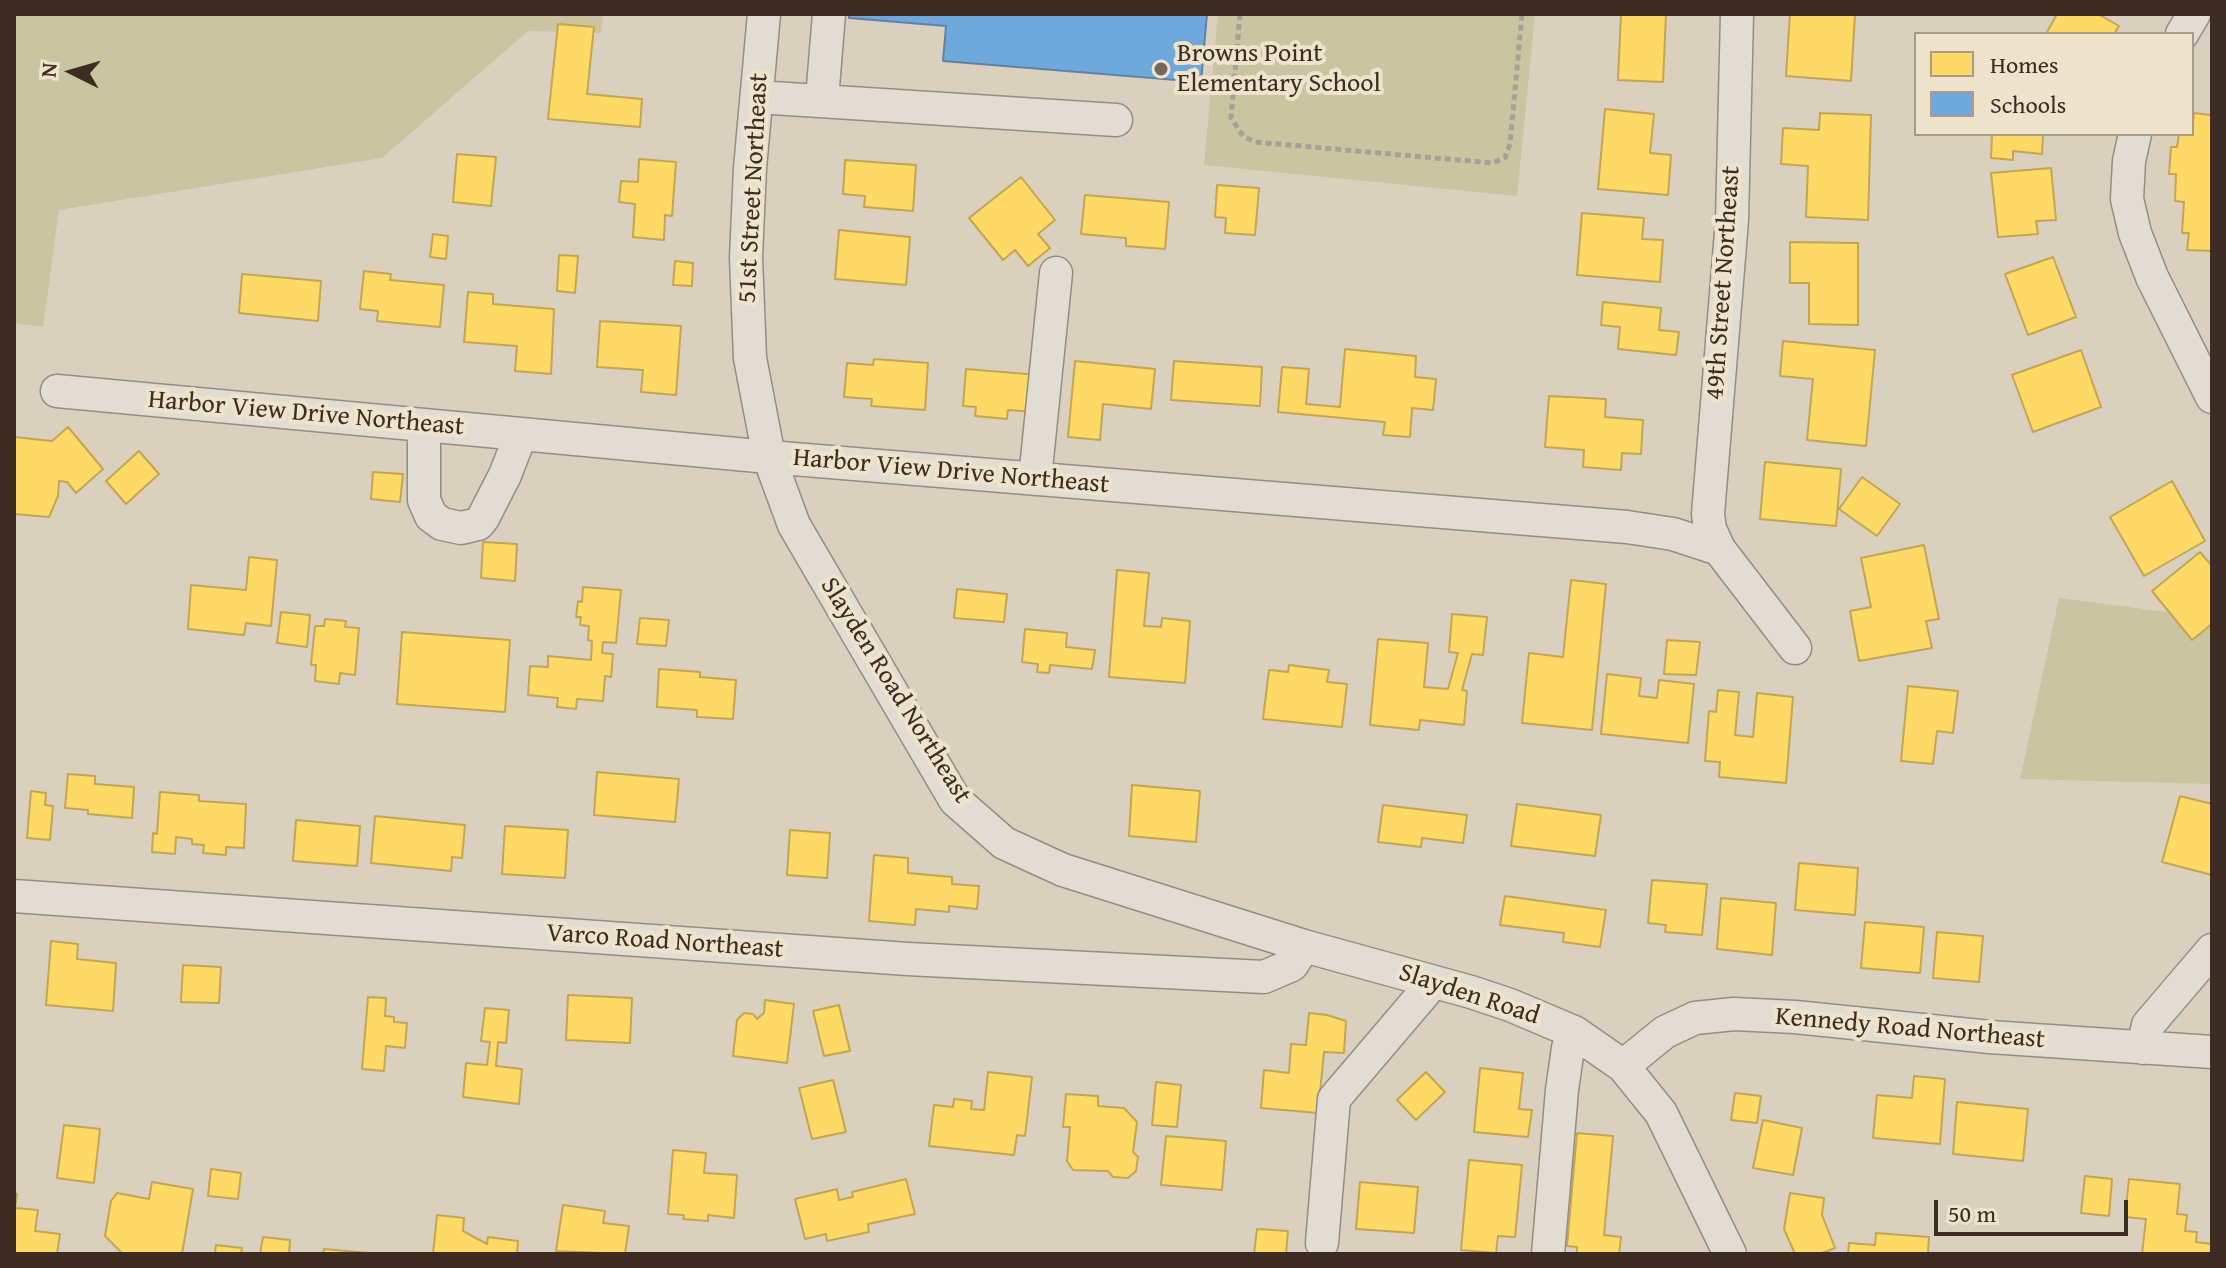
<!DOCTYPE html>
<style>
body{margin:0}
#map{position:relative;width:2226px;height:1268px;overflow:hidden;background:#d9d1bd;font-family:"Gentium Book Plus",serif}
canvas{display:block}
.frame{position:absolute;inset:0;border:16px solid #3d2c23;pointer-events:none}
.legend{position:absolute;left:1914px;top:32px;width:280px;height:104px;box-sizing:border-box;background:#eee4cc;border:2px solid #a79a88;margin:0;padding:10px 14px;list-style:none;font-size:24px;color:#3d2c23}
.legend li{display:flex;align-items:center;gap:16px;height:40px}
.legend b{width:40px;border:2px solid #a79a88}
.north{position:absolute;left:32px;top:32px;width:80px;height:80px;-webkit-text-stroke:6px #eee4cc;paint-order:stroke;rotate:275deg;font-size:22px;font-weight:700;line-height:32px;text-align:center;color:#3d2c23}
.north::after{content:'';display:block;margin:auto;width:28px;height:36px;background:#3d2c23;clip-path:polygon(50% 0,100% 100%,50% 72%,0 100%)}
.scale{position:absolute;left:1934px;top:1200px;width:194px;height:36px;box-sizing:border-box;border:4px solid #3d2c23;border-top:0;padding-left:10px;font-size:24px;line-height:28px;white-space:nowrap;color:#3d2c23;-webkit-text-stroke:6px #eee4cc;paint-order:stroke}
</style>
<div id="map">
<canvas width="2226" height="1268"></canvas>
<div class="frame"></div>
<ul class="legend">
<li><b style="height:22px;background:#ffd966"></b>Homes</li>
<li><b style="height:22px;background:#6fa8dc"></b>Schools</li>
</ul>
<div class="north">N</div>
<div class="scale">50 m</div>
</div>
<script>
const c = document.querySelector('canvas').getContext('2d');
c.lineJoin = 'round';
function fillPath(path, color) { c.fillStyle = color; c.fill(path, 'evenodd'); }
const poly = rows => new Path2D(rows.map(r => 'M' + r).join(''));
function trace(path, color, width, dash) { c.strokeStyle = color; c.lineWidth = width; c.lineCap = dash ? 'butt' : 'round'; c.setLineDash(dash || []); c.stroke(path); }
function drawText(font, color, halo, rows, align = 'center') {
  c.font = font + ' "Gentium Book Plus",serif'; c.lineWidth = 8; c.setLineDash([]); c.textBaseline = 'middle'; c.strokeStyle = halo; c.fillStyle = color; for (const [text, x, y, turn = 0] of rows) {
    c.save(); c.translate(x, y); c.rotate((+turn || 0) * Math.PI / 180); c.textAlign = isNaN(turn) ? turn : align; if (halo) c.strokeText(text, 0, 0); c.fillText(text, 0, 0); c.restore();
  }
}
const green = poly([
 [14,14,603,14,601,33,528,31,382,158,59,210,43,327,14,323],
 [1218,14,1535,14,1517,196,1204,165],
 [2059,598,2212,618,2212,784,2020,779]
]);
const homes = poly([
 [1621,14,1666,14,1663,82,1618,80,1621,14],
 [1790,14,1855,14,1851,81,1786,76,1790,14],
 [2057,14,2098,14,2119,26,2114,34,2046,34,2057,14],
 [558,24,594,27,587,94,642,99,640,127,548,119,558,24],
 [1605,109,1654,114,1650,153,1671,155,1668,195,1598,189,1605,109],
 [1820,113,1871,115,1868,220,1806,217,1808,166,1781,164,1783,128,1819,130,1820,113],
 [2194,113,2211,115,2212,121,2212,251,2187,250,2189,233,2182,233,2184,202,2175,201,2176,174,2169,174,2171,147,2177,147,2179,134,2192,134,2194,113],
 [1992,134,2043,134,2042,154,2013,151,2013,160,1991,158,1992,134],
 [457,154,496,157,491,206,453,202,457,154],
 [639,159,676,162,672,216,665,215,664,240,633,237,635,204,619,202,621,181,638,182,639,159],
 [845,160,916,165,913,211,864,207,865,196,843,194,845,160],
 [2051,168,2056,220,2036,221,2038,234,1998,237,1991,173,2051,168],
 [1021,177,1055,220,1038,234,1050,248,1028,266,1015,250,1003,260,969,218,1021,177],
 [1217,185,1259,188,1255,235,1225,233,1226,218,1215,217,1217,185],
 [1085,195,1169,202,1165,249,1126,246,1126,238,1081,234,1085,195],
 [1582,213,1644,218,1642,239,1663,240,1660,282,1577,275,1582,213],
 [839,230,910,237,906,285,835,279,839,230],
 [433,234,448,236,446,259,430,257,433,234],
 [1790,242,1858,243,1858,325,1809,324,1809,283,1790,283,1790,242],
 [559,255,578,256,575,293,557,291,559,255],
 [2053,257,2076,317,2028,335,2005,274,2053,257],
 [675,261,693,263,692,286,673,285,675,261],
 [364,271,391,274,390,280,444,285,440,327,377,321,378,311,360,309,364,271],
 [242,274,321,281,318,321,239,313,242,274],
 [468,292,493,294,493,304,554,309,551,374,515,371,517,346,464,342,468,292],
 [1603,302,1661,308,1659,330,1679,332,1676,355,1618,349,1620,327,1601,325,1603,302],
 [600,321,681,326,676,395,641,392,643,370,597,367,600,321],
 [1783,341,1875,350,1866,446,1807,440,1813,379,1780,376,1783,341],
 [1345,349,1416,356,1415,377,1436,379,1433,410,1412,408,1410,437,1383,435,1385,422,1278,412,1282,367,1309,369,1306,404,1340,407,1345,349],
 [2081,350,2101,407,2033,432,2012,375,2081,350],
 [874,359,928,363,925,410,871,406,872,399,844,397,847,363,873,365,874,359],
 [1075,361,1155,369,1151,409,1103,404,1100,440,1068,437,1075,361],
 [1174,361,1262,367,1260,406,1171,400,1174,361],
 [966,369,1039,375,1036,412,1008,410,1007,419,975,416,976,407,963,406,966,369],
 [1549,396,1606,399,1605,417,1643,420,1641,454,1622,453,1621,470,1583,467,1584,450,1545,447,1549,396],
 [68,427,103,469,76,493,67,482,59,481,58,496,49,517,14,514,14,437,52,441,68,427],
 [139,451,159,474,126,504,106,481,139,451],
 [1765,462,1841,469,1836,526,1760,519,1765,462],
 [373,472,403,474,400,502,371,499,373,472],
 [1862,477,1900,504,1877,536,1839,509,1862,477],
 [2172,481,2205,541,2144,576,2110,517,2172,481],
 [483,542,517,544,515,581,481,578,483,542],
 [1924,545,1939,619,1926,621,1932,648,1859,661,1850,611,1871,607,1861,558,1924,545],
 [2200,552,2212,566,2212,624,2192,640,2152,591,2200,552],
 [249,557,277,560,271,626,246,623,244,635,188,629,191,585,246,590,249,557],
 [1117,570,1149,573,1144,626,1161,627,1162,618,1190,621,1185,683,1109,677,1117,570],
 [1571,580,1606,584,1592,730,1522,723,1529,653,1563,657,1571,580],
 [583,587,621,590,616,643,603,642,602,653,613,654,611,677,605,676,603,701,577,699,576,709,557,707,558,698,528,695,530,666,548,667,548,656,591,660,592,641,588,640,589,626,580,625,581,617,576,617,578,601,582,602,583,587],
 [957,589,1007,594,1004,622,954,618,957,589],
 [281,612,310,615,307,647,277,643,281,612],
 [1452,614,1487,617,1483,655,1472,654,1462,690,1467,691,1464,725,1420,720,1419,730,1370,725,1378,639,1428,643,1424,687,1448,689,1458,653,1449,652,1452,614],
 [640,618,669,620,666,646,637,644,640,618],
 [325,619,346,621,345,627,359,628,355,675,340,673,339,684,315,681,316,665,311,665,315,626,324,626,325,619],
 [1025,629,1067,633,1066,647,1095,650,1092,669,1050,665,1049,673,1037,672,1038,664,1022,662,1025,629],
 [402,632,510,640,505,712,397,704,402,632],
 [1667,640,1700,642,1696,675,1664,674,1667,640],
 [1289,665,1329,670,1327,682,1347,684,1342,727,1263,719,1269,670,1288,672,1289,665],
 [659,669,700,672,700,677,736,680,733,719,697,717,697,710,657,707,659,669],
 [1607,674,1641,678,1639,696,1657,698,1659,680,1694,684,1688,743,1601,734,1607,674],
 [1908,686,1958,691,1953,733,1937,731,1933,764,1901,761,1908,686],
 [1718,690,1739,692,1735,735,1753,737,1757,693,1793,697,1786,783,1719,777,1720,762,1705,761,1709,711,1716,712,1718,690],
 [597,772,679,779,675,822,594,815,597,772],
 [68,774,95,776,95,784,134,787,132,818,88,814,88,810,65,808,68,774],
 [1132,785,1200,791,1196,842,1129,836,1132,785],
 [31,791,46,793,45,805,53,806,50,840,27,838,31,791],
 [160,792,199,795,199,801,246,804,244,848,226,847,226,855,203,853,204,845,192,844,192,839,176,837,175,854,152,852,153,833,157,834,160,792],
 [2180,796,2212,804,2212,875,2162,862,2180,796],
 [1517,804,1601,815,1595,856,1511,846,1517,804],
 [1383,805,1467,815,1463,843,1422,838,1421,847,1378,842,1383,805],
 [375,816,465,825,462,858,452,857,451,871,371,863,375,816],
 [296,820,360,826,357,866,293,861,296,820],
 [505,826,568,830,565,878,502,874,505,826],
 [790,830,830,833,827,878,787,875,790,830],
 [874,855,908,858,908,873,952,877,952,884,979,886,977,909,949,906,949,912,916,909,915,925,869,921,874,855],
 [1799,863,1858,868,1855,915,1795,910,1799,863],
 [1652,880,1707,884,1702,935,1665,932,1666,925,1648,923,1652,880],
 [1505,896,1606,910,1600,947,1563,942,1564,933,1500,925,1505,896],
 [1721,898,1776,903,1772,955,1717,949,1721,898],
 [1865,922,1924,927,1920,973,1861,968,1865,922],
 [1937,932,1983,936,1979,982,1933,978,1937,932],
 [51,941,78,944,77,959,116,963,113,1011,46,1005,51,941],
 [183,965,221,967,219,1003,181,1002,183,965],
 [568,995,632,998,630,1043,566,1040,568,995],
 [368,997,386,998,385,1016,394,1017,394,1022,407,1023,405,1048,386,1046,384,1071,362,1069,368,997],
 [765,1000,794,1004,787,1063,733,1056,737,1020,744,1013,753,1014,757,1019,764,1013,765,1000],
 [839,1005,850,1051,824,1056,813,1011,839,1005],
 [485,1008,509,1010,506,1043,498,1042,496,1066,522,1069,519,1104,463,1097,466,1063,487,1065,490,1042,481,1041,485,1008],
 [1309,1013,1327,1015,1346,1021,1344,1053,1324,1052,1318,1113,1261,1108,1264,1070,1289,1073,1291,1044,1306,1045,1309,1013],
 [1480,1068,1523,1073,1519,1109,1532,1110,1528,1137,1474,1132,1480,1068],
 [988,1072,1032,1077,1025,1136,1017,1135,1014,1155,929,1146,934,1105,953,1107,954,1099,972,1101,971,1109,984,1110,988,1072],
 [1426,1072,1445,1092,1416,1120,1397,1100,1426,1072],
 [1914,1076,1945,1079,1940,1144,1873,1138,1877,1095,1912,1098,1914,1076],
 [833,1080,846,1132,812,1139,799,1088,833,1080],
 [1156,1082,1181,1085,1177,1127,1152,1125,1156,1082],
 [1735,1093,1761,1096,1757,1123,1731,1120,1735,1093],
 [1066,1094,1098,1096,1098,1106,1124,1108,1137,1122,1133,1152,1138,1157,1136,1171,1128,1178,1113,1177,1108,1171,1073,1170,1067,1161,1070,1127,1063,1127,1066,1094],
 [1957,1102,2028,1109,2023,1161,1953,1154,1957,1102],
 [1763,1120,1802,1128,1793,1175,1753,1168,1763,1120],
 [64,1125,100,1129,94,1183,57,1178,64,1125],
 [1577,1133,1613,1136,1604,1235,1621,1237,1619,1254,1577,1254,1577,1247,1567,1246,1577,1133],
 [1166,1136,1226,1141,1222,1190,1161,1185,1166,1136],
 [673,1150,706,1153,704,1173,737,1175,734,1218,708,1215,708,1221,683,1219,684,1215,668,1214,673,1150],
 [1469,1160,1522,1165,1515,1237,1498,1236,1496,1253,1461,1250,1469,1160],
 [211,1169,241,1173,238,1199,208,1196,211,1169],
 [2085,1176,2112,1179,2109,1216,2081,1213,2085,1176],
 [906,1179,915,1214,868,1224,869,1232,827,1241,826,1234,805,1239,795,1199,837,1189,839,1200,853,1197,852,1192,906,1179],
 [2129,1179,2180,1184,2177,1214,2187,1215,2185,1231,2197,1232,2196,1242,2212,1244,2212,1254,2142,1254,2146,1219,2125,1217,2129,1179],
 [152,1182,193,1189,182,1254,123,1254,105,1236,111,1201,117,1193,149,1199,152,1182],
 [1360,1182,1418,1187,1414,1233,1356,1229,1360,1182],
 [14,1193,17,1194,15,1208,38,1210,35,1231,60,1234,57,1254,14,1254,14,1193],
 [1790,1193,1824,1198,1822,1215,1835,1248,1819,1254,1795,1254,1784,1229,1790,1193],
 [563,1205,605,1211,603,1223,629,1226,625,1254,556,1251,563,1205],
 [437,1215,464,1218,463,1231,487,1244,488,1237,518,1241,517,1254,433,1254,437,1215],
 [1257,1229,1288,1231,1286,1254,1254,1254,1257,1229],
 [1876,1233,1929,1237,1928,1254,1848,1254,1849,1243,1875,1245,1876,1233],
 [263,1237,290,1240,289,1254,260,1254,263,1237],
 [216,1245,242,1248,241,1254,215,1254,216,1245],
 [324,1249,381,1254,323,1254,324,1249]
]);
const schools = poly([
 [849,14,1207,14,1201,82,943,61,946,26,849,18,849,14]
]);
const path = poly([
 [1240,14,1231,118,1243,136,1255,142,1492,163,1505,158,1510,144,1522,14]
]);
const minor = poly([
 [764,14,750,168,746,258,750,358,769,457,794,525,955,800,1004,843,1063,870,1304,946,1471,992,1510,1005,1574,1032,1623,1066,1661,1113,1730,1254],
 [2182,34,2194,14],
 [757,97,1116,120],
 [822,99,829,14],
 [2135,134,2129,161,2127,199,2135,233,2152,277,2212,397],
 [57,391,769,457,1627,527,1673,534,1719,549,1795,648],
 [424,425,424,500,431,516,442,524,461,528,478,524,483,518,505,475,521,434],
 [1035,479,1056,273],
 [1719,549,1710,529,1708,514,1732,220,1737,14],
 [14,896,908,959,1264,977,1292,965,1304,946],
 [2143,1048,2148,1025,2212,950],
 [1623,1066,1665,1032,1695,1018,1734,1014,1795,1017,1990,1037,2212,1052],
 [1322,1243,1334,1099,1425,992,1427,980],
 [1548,1254,1562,1090,1568,1048,1574,1032]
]);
const markers = [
 [1161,69,8,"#746659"]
];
const poiNames = [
 ["Browns Point",1177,54],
 ["Elementary School",1177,84]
];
const streetNames = [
 ["51st Street Northeast",754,188,-87],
 ["49th Street Northeast",1724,283,-86],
 ["Harbor View Drive Northeast",306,414,5],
 ["Harbor View Drive Northeast",951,472,5],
 ["Slayden Road Northeast",895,691,58],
 ["Varco Road Northeast",665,942,4],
 ["Slayden Road",1469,995,18],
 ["Kennedy Road Northeast",1910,1029,5]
];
fillPath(green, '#c8c5a0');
fillPath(homes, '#ffd966');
trace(homes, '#c5a552', 2);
fillPath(schools, '#6fa8dc');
trace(schools, '#6083a4', 2);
trace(minor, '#948d82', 35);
trace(path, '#a6a198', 5, [6, 4]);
trace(minor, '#e2ddd3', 32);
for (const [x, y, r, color] of markers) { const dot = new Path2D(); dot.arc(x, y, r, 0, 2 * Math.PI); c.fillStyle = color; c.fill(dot); trace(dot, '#eee4cc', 3); }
drawText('26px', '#3d2c23', '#eee4cc', poiNames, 'left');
drawText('26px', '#3d2c23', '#eee4cc', streetNames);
</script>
